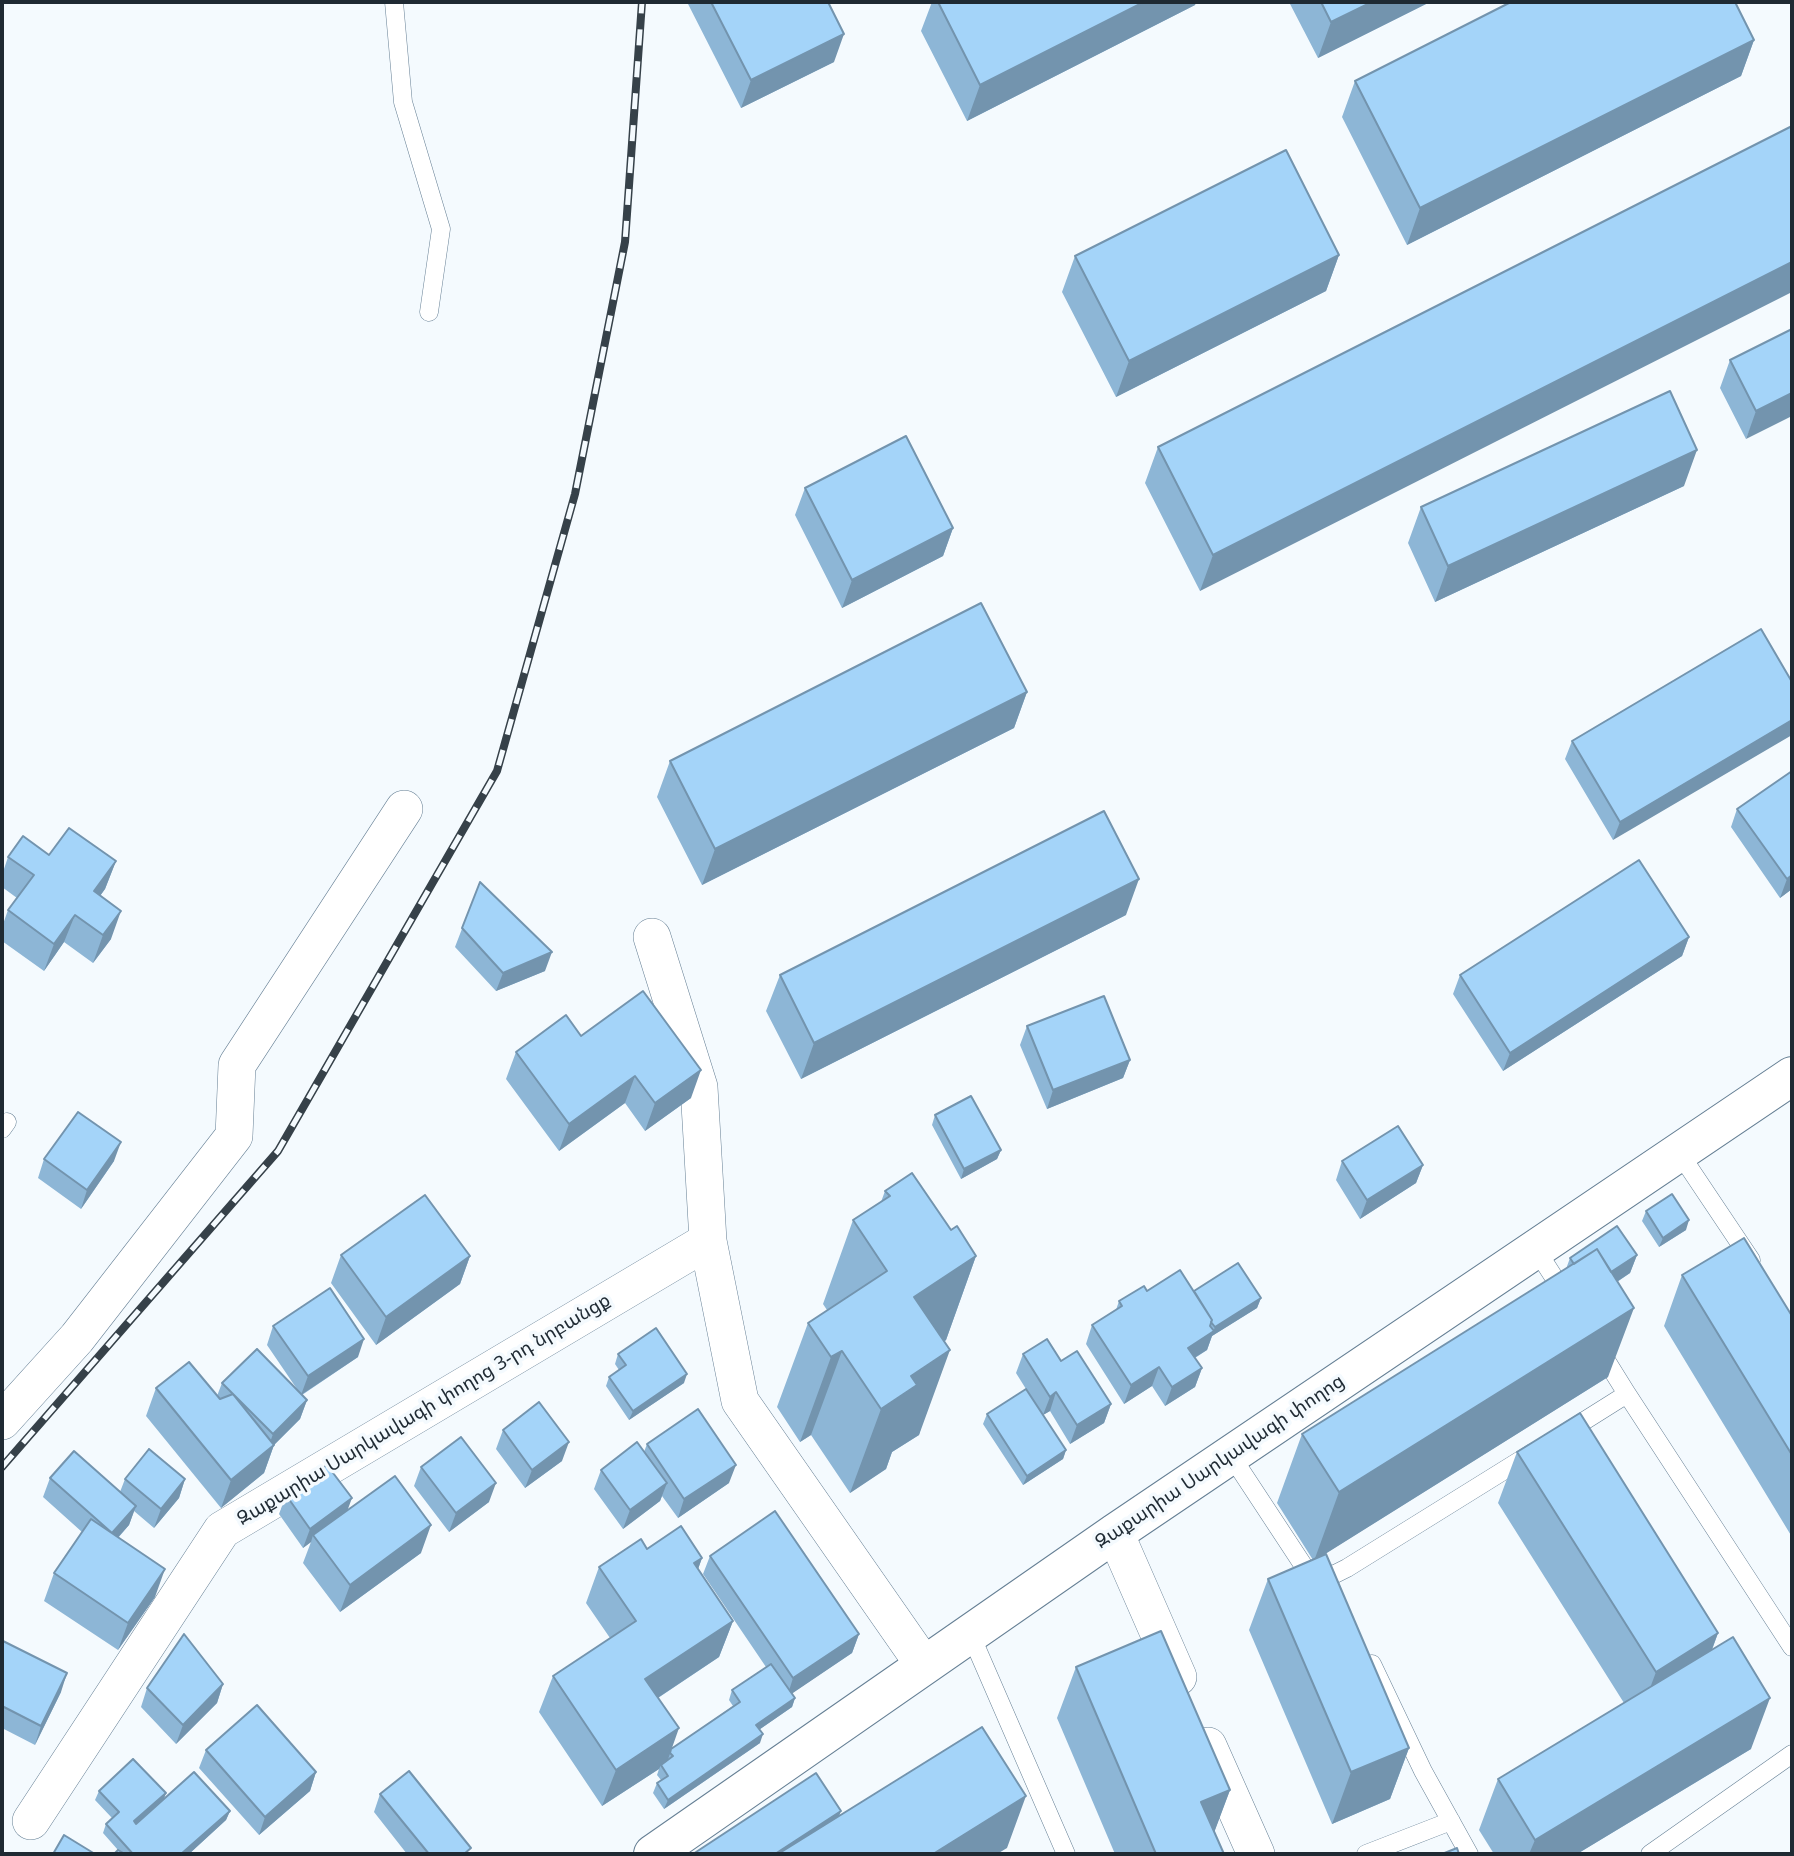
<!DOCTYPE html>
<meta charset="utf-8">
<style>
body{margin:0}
#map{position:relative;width:1794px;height:1856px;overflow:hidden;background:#f4fafe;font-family:Georgia,serif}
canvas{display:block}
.frame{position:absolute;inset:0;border:4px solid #1f2a33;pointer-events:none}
</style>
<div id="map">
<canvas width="1794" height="1856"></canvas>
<div class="frame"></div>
</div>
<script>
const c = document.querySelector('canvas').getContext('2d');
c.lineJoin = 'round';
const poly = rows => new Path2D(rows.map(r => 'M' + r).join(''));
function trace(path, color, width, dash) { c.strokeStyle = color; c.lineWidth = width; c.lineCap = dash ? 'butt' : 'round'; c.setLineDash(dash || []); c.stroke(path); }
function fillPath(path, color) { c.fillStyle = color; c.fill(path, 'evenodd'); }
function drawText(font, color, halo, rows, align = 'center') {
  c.font = font + ' Georgia,"Noto Sans Armenian",serif'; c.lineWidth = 7; c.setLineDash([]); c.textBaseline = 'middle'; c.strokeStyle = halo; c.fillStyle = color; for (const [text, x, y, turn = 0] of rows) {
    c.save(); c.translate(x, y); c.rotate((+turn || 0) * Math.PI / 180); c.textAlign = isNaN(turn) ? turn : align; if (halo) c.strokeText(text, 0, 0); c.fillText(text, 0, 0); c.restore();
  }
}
const service = poly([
 [394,2,403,102,441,229,429,312],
 [2,1129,7,1122],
 [1678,1151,1751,1260],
 [1535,1248,1566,1296],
 [1599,1349,1627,1394],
 [1565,1433,1627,1394,1792,1647],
 [1230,1454,1305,1568,1323,1575,1335,1574,1347,1568,1532,1453],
 [970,1633,1066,1854],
 [1372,1664,1423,1771,1469,1854],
 [1366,1854,1451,1821],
 [1650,1854,1792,1754]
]);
const minor = poly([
 [652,937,699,1087,708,1241,740,1401,924,1665],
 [2,1421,77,1338,234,1136,237,1065,404,809],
 [1115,1533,1178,1677],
 [1208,1746,1256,1854],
 [31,1821,222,1530,708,1241]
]);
const secondary = poly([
 [653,1854,1115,1533,1792,1076]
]);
const rail = poly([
 [2,1467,278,1151,497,771,575,494,625,242,642,2]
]);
const wall = poly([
 [687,2,828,2,834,62,741,108],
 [932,2,1196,2,1195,5,967,121,921,31],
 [1289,2,1430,2,1318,58],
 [1754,40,1741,76,1407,245,1342,117,1355,81],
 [1792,126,1200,591,1145,483,1158,447],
 [1339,255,1326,291,1116,397,1062,292,1075,256],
 [1792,329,1746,439,1720,388,1730,360],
 [1684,486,1435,602,1408,543,1421,507],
 [805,488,953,528,943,556,842,608,795,515],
 [1761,629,1613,840,1565,759,1572,741],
 [1027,692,1014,728,702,885,657,797,670,761],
 [1792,771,1792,889,1780,898,1731,827,1737,809],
 [49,855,116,861,105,889,100,896,111,939,93,963,64,942,44,971,2,941,2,927,8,910,17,898,2,887,2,875,8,857],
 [480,882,545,971,496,991,455,947],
 [1126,915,801,1079,766,1011,780,975],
 [1689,937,1682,956,1503,1071,1453,994,1460,975],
 [1027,1026,1130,1060,1123,1078,1047,1109,1020,1045],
 [581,1036,691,1098,645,1131,625,1103,559,1151,506,1079,516,1052],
 [935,1115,1001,1150,997,1159,961,1179,932,1125],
 [44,1159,114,1161,81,1209,38,1178],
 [1342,1161,1423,1165,1416,1183,1360,1219,1336,1180],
 [885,1191,951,1230,976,1256,946,1340,944,1342,919,1435,892,1452,886,1469,850,1493,811,1435,800,1442,777,1407,808,1323,827,1310,823,1304,853,1220,881,1202],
 [1646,1211,1686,1230,1659,1247,1642,1221],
 [341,1255,470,1256,460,1284,376,1345,331,1283],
 [1637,1255,1630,1273,1617,1282,1608,1377,1323,1555,1409,1748,1390,1799,1332,1824,1249,1630,1268,1579,1313,1560,1277,1503,1302,1434,1566,1269,1570,1258],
 [1682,1275,1792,1316,1792,1537,1664,1326],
 [1147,1291,1194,1291,1261,1298,1257,1308,1212,1336,1207,1350,1195,1358,1202,1368,1195,1387,1165,1406,1152,1386,1124,1404,1086,1344,1092,1325,1116,1310,1119,1301],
 [273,1326,358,1357,302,1395,307,1400,300,1419,274,1445,264,1473,221,1508,146,1416,156,1388,217,1396,222,1383,299,1392,267,1345],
 [618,1354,684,1383,629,1420,606,1386,609,1377,619,1370,615,1364],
 [1023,1354,1061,1361,1111,1404,1104,1423,1070,1444,1050,1411,1043,1415,1066,1450,1063,1459,1023,1485,983,1424,987,1414,1026,1389,1016,1373],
 [503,1430,562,1461,525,1488,496,1449],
 [647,1444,729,1483,678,1518,662,1496,660,1501,623,1529,594,1489,601,1470,644,1452],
 [1517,1452,1718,1633,1712,1650,1751,1749,1577,1854,1494,1854,1479,1830,1498,1779,1624,1703,1498,1503],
 [421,1467,489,1502,449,1532,414,1486],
 [50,1478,120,1492,125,1479,185,1479,179,1498,154,1528,134,1511,129,1525,118,1538,155,1597,118,1650,44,1601,54,1573,82,1532,43,1497],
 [286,1495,347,1510,421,1553,340,1612,303,1563,311,1542,303,1548,279,1514],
 [647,1549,702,1558,698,1569,733,1621,719,1657,658,1698,671,1749,733,1706,729,1700,732,1690,766,1667,703,1574,710,1556,859,1634,852,1653,792,1693,795,1698,792,1707,760,1729,760,1743,664,1809,653,1793,657,1783,661,1780,657,1775,659,1769,602,1806,539,1712,553,1676,610,1638,586,1603,599,1567],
 [2,1643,61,1692,35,1745,2,1728],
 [1076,1667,1230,1790,1214,1832,1224,1854,1115,1854,1057,1718],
 [223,1684,217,1703,176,1744,141,1707,147,1688],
 [206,1750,316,1772,310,1791,259,1835,199,1768],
 [99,1791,164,1799,230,1811,226,1820,189,1854,114,1854,118,1850,103,1833,106,1824,112,1818,95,1800],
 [380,1794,469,1854,407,1854,374,1812]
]);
const shadedWall = poly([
 [1144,2,1196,2,1195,5,967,121,980,85],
 [1372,2,1430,2,1318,58,1331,22],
 [844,34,834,62,741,108,751,80],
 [1754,40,1741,76,1407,245,1420,208],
 [1339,255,1326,291,1116,397,1129,361],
 [1792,262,1792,292,1200,591,1213,555],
 [1792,393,1792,416,1746,439,1756,411],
 [1697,450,1684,486,1435,602,1448,566],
 [953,528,943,556,842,608,852,580],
 [1027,692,1014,728,702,885,715,849],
 [1792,720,1792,735,1613,840,1620,822],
 [116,861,105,889,83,919,94,891],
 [1792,875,1792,889,1780,898,1787,879],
 [1139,879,1126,915,801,1079,814,1043],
 [121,911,111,939,93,963,103,935],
 [75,915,64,942,44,971,54,944],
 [1689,937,1682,956,1503,1071,1510,1053],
 [552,952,545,971,496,991,503,973],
 [1130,1060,1123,1078,1047,1109,1053,1090],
 [701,1070,691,1098,645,1131,655,1103],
 [635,1076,625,1103,559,1151,569,1124],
 [121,1142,114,1161,81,1209,87,1190],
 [1001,1150,997,1159,961,1179,964,1169],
 [1423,1165,1416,1183,1360,1219,1367,1200],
 [1689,1220,1686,1230,1659,1247,1663,1238],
 [1637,1255,1630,1273,1582,1305,1589,1287],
 [470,1256,460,1284,376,1345,386,1317],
 [976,1256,946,1340,884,1381,914,1297],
 [1261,1298,1257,1308,1212,1336,1207,1350,1181,1366,1188,1348,1213,1332,1215,1327],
 [1634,1308,1608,1377,1314,1561,1339,1492],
 [364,1339,358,1357,301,1395,308,1376],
 [950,1350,919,1435,892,1452,886,1469,850,1493,881,1409,911,1376],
 [842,1351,811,1435,800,1442,831,1357],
 [1159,1367,1152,1386,1124,1404,1131,1385],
 [1202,1368,1195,1387,1165,1406,1172,1387],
 [687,1374,684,1383,629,1420,633,1411],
 [1056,1392,1050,1411,1043,1415,1050,1397],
 [307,1400,300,1419,272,1447,274,1445,264,1473,221,1508,231,1480,267,1451,273,1434],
 [1111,1404,1104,1423,1070,1444,1077,1425],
 [569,1442,562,1461,525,1488,532,1470],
 [1066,1450,1063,1459,1023,1485,1027,1476],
 [736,1465,729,1483,678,1518,684,1499],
 [185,1479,179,1498,154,1528,161,1509],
 [496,1483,489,1502,449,1532,456,1513],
 [667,1483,660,1501,623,1529,630,1510],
 [352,1498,345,1517,313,1535,311,1542,303,1548,310,1529],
 [136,1506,129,1525,105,1552,112,1533],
 [431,1525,421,1553,340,1612,350,1585],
 [702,1558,689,1594,694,1563],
 [165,1569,155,1597,118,1650,128,1623],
 [733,1621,719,1657,632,1715,645,1679],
 [1718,1633,1699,1684,1637,1723,1656,1672],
 [859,1634,852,1653,787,1697,793,1678],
 [67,1673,61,1692,35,1745,41,1726],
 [223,1684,217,1703,176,1744,183,1725],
 [795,1698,792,1707,753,1734,756,1725],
 [1770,1698,1751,1749,1577,1854,1529,1854,1535,1840],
 [679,1728,666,1765,661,1765,659,1769,602,1806,616,1770],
 [763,1734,760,1743,664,1809,668,1800],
 [1409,1748,1390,1799,1332,1824,1351,1772],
 [316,1772,310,1791,259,1835,265,1817],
 [1230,1790,1211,1841,1201,1802],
 [166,1793,163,1802,131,1831,134,1821],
 [1026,1796,1007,1848,997,1854,933,1854],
 [230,1811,226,1820,189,1854,181,1854],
 [841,1811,831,1838,807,1854,775,1854]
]);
const building = poly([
 [711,2,828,2,844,34,751,80,711,2],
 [938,2,1144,2,980,85,938,2],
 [1321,2,1372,2,1331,22,1321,2],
 [1511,2,1735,2,1754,40,1420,208,1355,81,1511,2],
 [1792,126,1792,262,1213,555,1158,447,1792,126],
 [1286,150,1339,255,1129,361,1075,256,1286,150],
 [1792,329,1792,393,1756,411,1730,360,1792,329],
 [1670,391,1697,450,1448,566,1421,507,1670,391],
 [906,436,953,528,852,580,805,488,906,436],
 [981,603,1027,692,715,849,670,761,981,603],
 [1761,629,1792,682,1792,720,1620,822,1572,741,1761,629],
 [1792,771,1792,875,1787,879,1737,809,1792,771],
 [1104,811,1139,879,814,1043,780,975,1104,811],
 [69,828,116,861,94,891,121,911,103,935,75,915,54,944,8,910,34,875,8,857,23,836,49,855,69,828],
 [1639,860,1689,937,1510,1053,1460,975,1639,860],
 [480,882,552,952,503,973,462,928,480,882],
 [643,991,701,1070,655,1103,635,1076,569,1124,516,1052,566,1015,581,1036,643,991],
 [1104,996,1130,1060,1053,1090,1027,1026,1104,996],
 [971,1096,1001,1150,964,1169,935,1115,971,1096],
 [78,1112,121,1142,87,1190,44,1159,78,1112],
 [1398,1126,1423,1165,1367,1200,1342,1161,1398,1126],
 [912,1173,951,1230,957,1226,976,1256,914,1297,950,1350,911,1376,917,1385,881,1409,842,1351,831,1357,808,1323,887,1271,853,1220,890,1196,885,1191,912,1173],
 [1672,1194,1689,1220,1663,1238,1646,1211,1672,1194],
 [425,1195,470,1256,386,1317,341,1255,425,1195],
 [1617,1226,1637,1255,1611,1272,1597,1249,1574,1264,1570,1258,1617,1226],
 [1744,1238,1792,1316,1792,1455,1682,1275,1744,1238],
 [1597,1249,1634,1308,1339,1492,1302,1434,1597,1249],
 [1238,1263,1261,1298,1215,1327,1211,1322,1212,1320,1194,1291,1238,1263],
 [1180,1270,1212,1320,1210,1326,1214,1331,1188,1348,1202,1368,1172,1387,1159,1367,1131,1385,1092,1325,1122,1306,1119,1301,1144,1286,1147,1291,1180,1270],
 [330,1288,364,1339,308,1376,273,1326,330,1288],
 [656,1328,687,1374,633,1411,609,1377,626,1365,618,1354,656,1328],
 [1047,1339,1061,1361,1077,1351,1111,1404,1077,1425,1056,1392,1050,1397,1023,1354,1047,1339],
 [257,1349,307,1400,273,1434,222,1383,257,1349],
 [189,1362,220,1399,233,1394,274,1445,231,1480,156,1388,189,1362],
 [1026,1389,1066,1450,1027,1476,987,1414,1026,1389],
 [539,1402,569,1442,532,1470,503,1430,539,1402],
 [698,1409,736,1465,684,1499,647,1444,698,1409],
 [1580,1413,1718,1633,1656,1672,1517,1452,1580,1413],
 [461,1437,496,1483,456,1513,421,1467,461,1437],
 [637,1442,667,1483,630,1510,601,1470,637,1442],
 [149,1449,185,1479,161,1509,125,1479,149,1449],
 [74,1451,136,1506,112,1533,50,1478,74,1451],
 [327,1465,352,1498,310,1529,286,1495,327,1465],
 [395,1476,431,1525,350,1585,313,1535,395,1476],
 [775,1511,859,1634,793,1678,710,1556,775,1511],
 [91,1519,165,1569,128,1623,54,1573,91,1519],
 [681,1526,702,1558,694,1563,733,1621,645,1679,679,1728,616,1770,553,1676,636,1621,599,1567,641,1539,647,1549,681,1526],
 [1326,1554,1409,1748,1351,1772,1268,1579,1326,1554],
 [1161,1631,1230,1790,1201,1802,1224,1854,1156,1854,1076,1667,1161,1631],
 [184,1634,223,1684,183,1725,147,1688,184,1634],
 [1733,1637,1770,1698,1535,1840,1498,1779,1733,1637],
 [3,1641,67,1673,41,1726,2,1706,2,1643,3,1641],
 [771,1664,795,1698,756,1725,763,1734,668,1800,657,1783,668,1776,661,1765,673,1756,670,1753,671,1749,740,1702,732,1690,771,1664],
 [257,1705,316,1772,265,1817,206,1750,257,1705],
 [982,1727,1026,1796,933,1854,778,1854,982,1727],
 [133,1759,166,1793,134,1821,136,1824,194,1772,230,1811,181,1854,133,1854,106,1824,119,1812,99,1791,133,1759],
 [409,1771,471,1848,464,1854,429,1854,380,1794,409,1771],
 [816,1773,841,1811,775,1854,693,1854,816,1773],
 [64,1835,95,1854,53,1854,64,1835],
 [1457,1848,1459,1854,1442,1854,1457,1848],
 [118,1850,125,1854,114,1854,118,1850]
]);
const streetNames = [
 ["Զաքարիա Սարկավագի փողոց 3-րդ նրբանցք",424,1410,-31],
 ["Զաքարիա Սարկավագի փողոց",1220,1462,-34]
];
trace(service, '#657f94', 19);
trace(minor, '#657f94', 38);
trace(secondary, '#657f94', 40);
trace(service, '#fff', 18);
trace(minor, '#fff', 37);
trace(secondary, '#fff', 38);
trace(rail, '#364149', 8);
trace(rail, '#f4fafe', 5, [16]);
fillPath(wall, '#8db6d6');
fillPath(shadedWall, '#7394ae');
fillPath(building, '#a4d4f9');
trace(building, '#7394ae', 2);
drawText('19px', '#1f2a33', '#f4fafe', streetNames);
</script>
